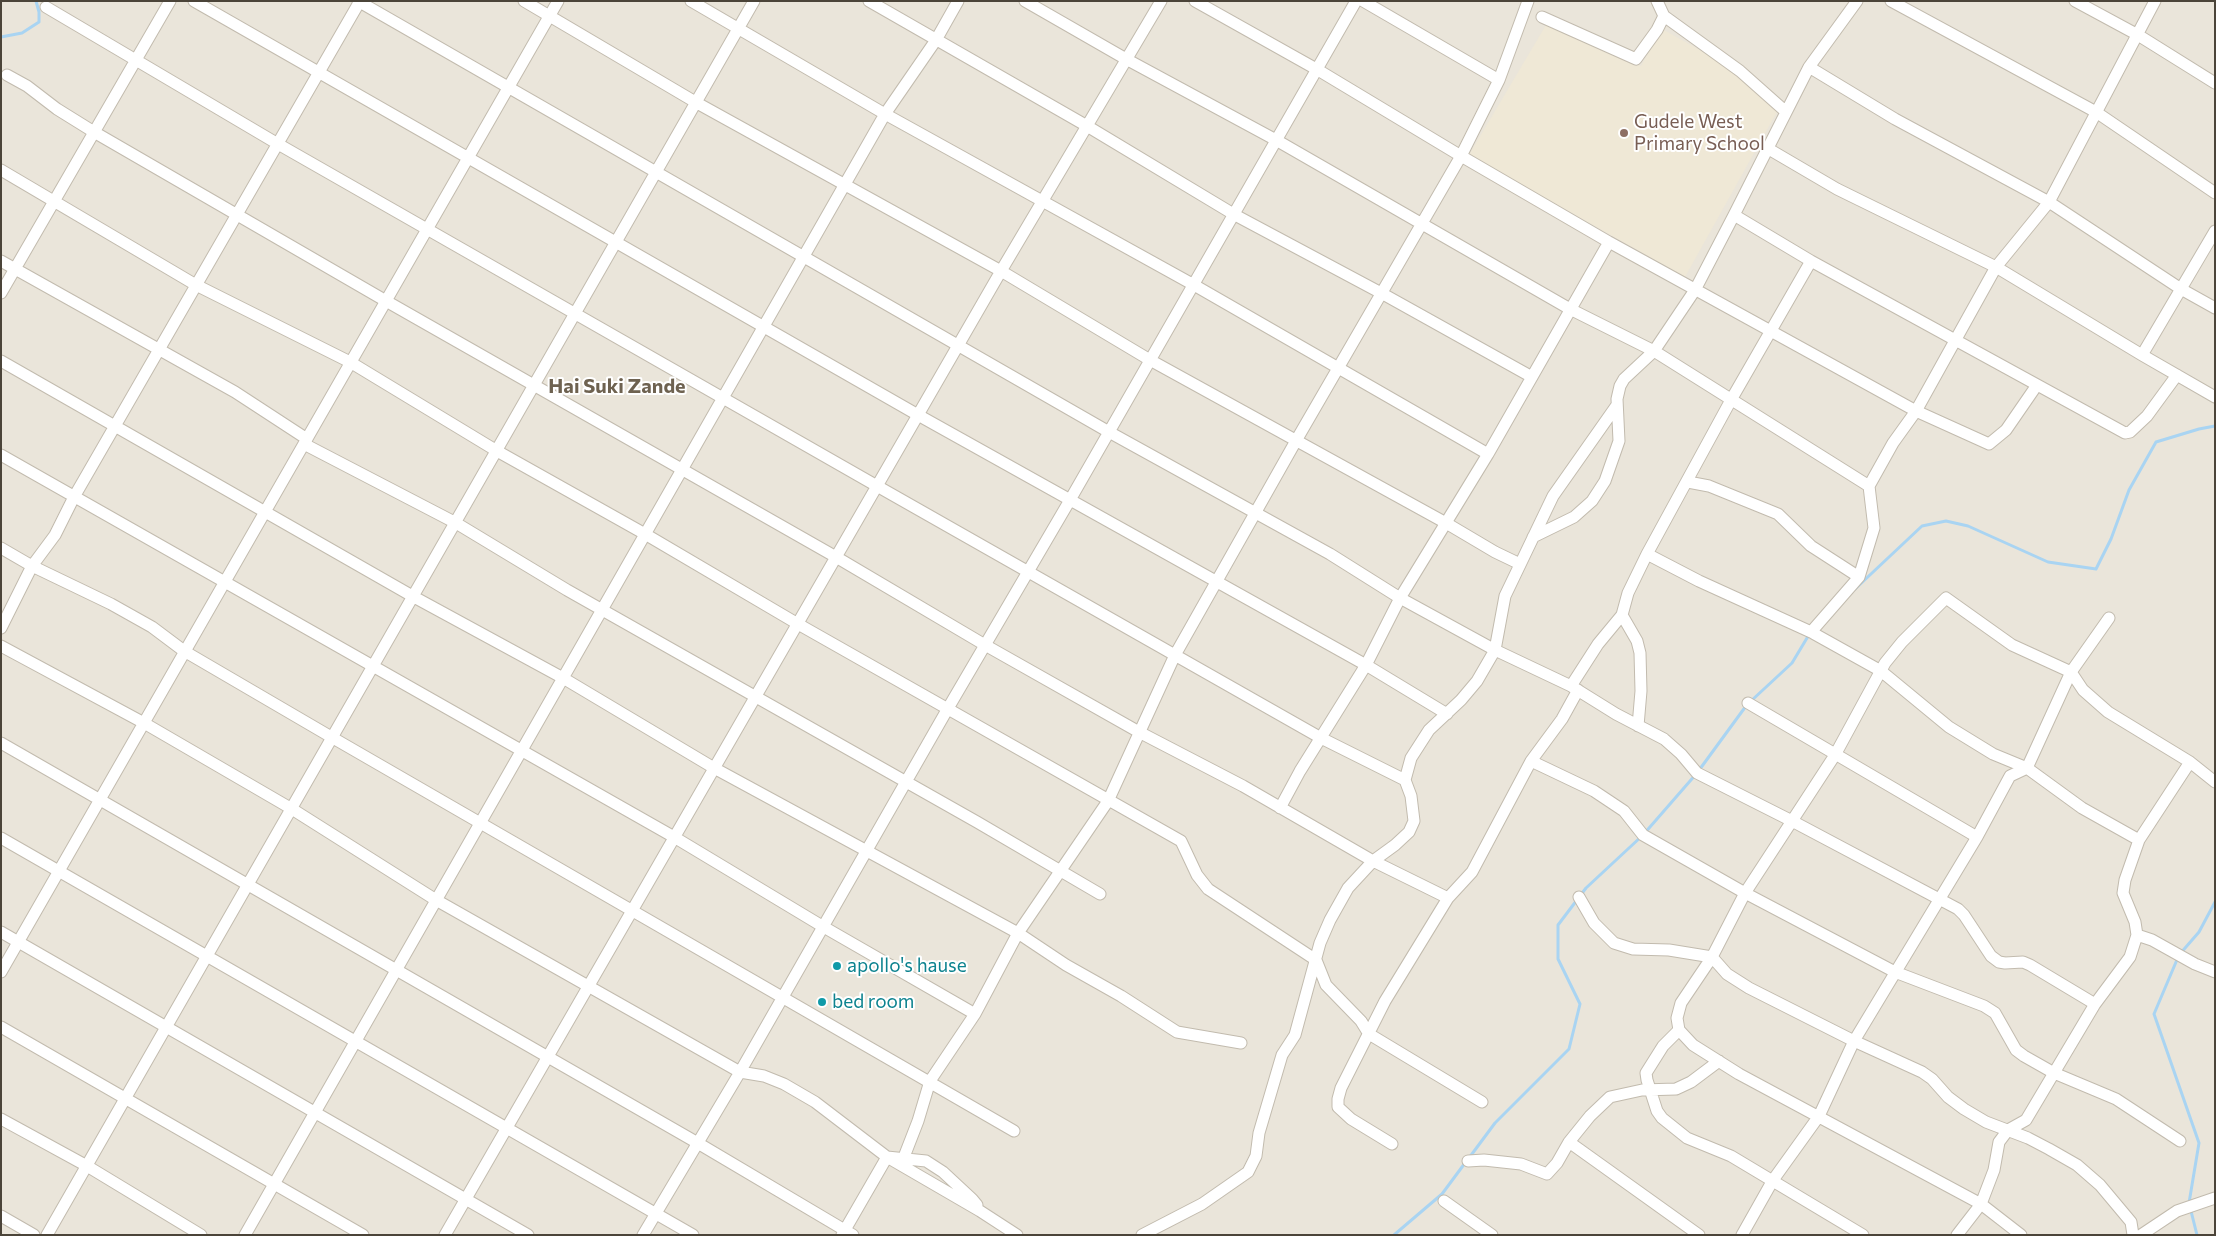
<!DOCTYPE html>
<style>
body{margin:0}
#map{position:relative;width:2216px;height:1236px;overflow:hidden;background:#f6f3ec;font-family:Commissioner,sans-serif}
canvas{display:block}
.frame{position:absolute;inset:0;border:2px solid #4b4439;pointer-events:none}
</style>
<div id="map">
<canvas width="2216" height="1236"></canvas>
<div class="frame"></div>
</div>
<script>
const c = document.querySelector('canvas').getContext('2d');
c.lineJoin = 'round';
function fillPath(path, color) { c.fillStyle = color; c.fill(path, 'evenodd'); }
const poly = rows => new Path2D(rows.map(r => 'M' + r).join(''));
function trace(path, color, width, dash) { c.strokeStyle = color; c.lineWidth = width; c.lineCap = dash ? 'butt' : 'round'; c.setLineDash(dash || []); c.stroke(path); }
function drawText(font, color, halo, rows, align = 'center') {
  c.font = font + ' Commissioner,sans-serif'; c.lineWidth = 4; c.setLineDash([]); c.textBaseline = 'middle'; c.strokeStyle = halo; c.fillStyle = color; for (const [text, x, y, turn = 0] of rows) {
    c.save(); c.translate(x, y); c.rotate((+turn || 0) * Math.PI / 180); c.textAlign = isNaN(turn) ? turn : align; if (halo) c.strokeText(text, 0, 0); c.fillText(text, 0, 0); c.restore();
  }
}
const residential = poly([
 [1,1,2215,1,2215,1235,1,1235]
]);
const education = poly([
 [1546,25,1641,66,1662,29,1723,63,1778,110,1685,277,1469,155]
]);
const stream = poly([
 [1,37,22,33,39,22,39,12,36,1],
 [1855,589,1922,526,1946,521,1968,526,2048,562,2096,569,2111,539,2129,490,2156,442,2199,429,2215,426],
 [1751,701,1792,663,1810,633],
 [1469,1158,1495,1123,1569,1049,1580,1004,1558,959,1558,925,1586,888,1643,835,1697,773,1746,706],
 [1394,1235,1442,1194,1465,1163],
 [2197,1235,2189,1203,2199,1143,2154,1014,2179,955,2199,932,2215,902]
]);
const minor = poly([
 [194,1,918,415,1366,665,1447,714],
 [358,1,1109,432,1330,554,1400,598,1495,650,1571,686,1616,714,1664,739,1681,754,1697,773,1792,821,1958,909,1964,915,1991,956,1999,962,2005,963,2023,962,2030,965,2095,1004],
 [524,1,697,103,1001,271,1150,360,1446,523,1495,552,1520,564],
 [691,1,885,114,1194,285,1488,454],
 [869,1,1087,126,1235,215,1383,294,1532,377],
 [1025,1,1126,59,1276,140,1570,309,1654,351,1869,486],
 [1195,1,1318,70,1461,156,1609,242,1916,411,1989,444,2006,430,2037,385],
 [1363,1,1499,80],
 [1657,1,1664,16,1740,71,1785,111],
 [1891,1,2096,112,2215,193],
 [2075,1,2138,35,2215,83],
 [46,7,278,144,877,486,1321,738,1405,780],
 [1542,17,1636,59,1657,30,1664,16],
 [1809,67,1895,119,2049,202,2181,289,2215,308],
 [7,75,27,86,57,109,94,132,386,301,836,557,985,645,1139,732,1243,786,1373,861,1448,898],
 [1767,148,1837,189,1996,267,2142,355,2215,397],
 [1,170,196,285,350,362,497,451,645,534,798,624,1181,841,1197,875,1208,889,1316,960,1326,985,1361,1021,1369,1034,1482,1102],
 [1734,215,1811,261,2125,433,2130,432,2147,416,2177,375],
 [1,261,235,392,307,439],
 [1,293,170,1],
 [2142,355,2215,231],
 [1,361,414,597,563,678,714,768,1018,933,1066,965,1121,996,1177,1032,1241,1043],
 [304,444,456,523,567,590,977,822,1100,894],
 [1,455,674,837,822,926,975,1014,1018,933,1108,801,1175,655,1297,439,1461,156,1499,80,1528,1],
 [1688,482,1709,486,1778,514,1811,546,1859,577],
 [1533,537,1574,517,1592,501,1605,481,1619,441,1617,399,1620,386,1624,379,1654,351,1695,290,1734,215,1809,67,1857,1],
 [1,548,32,566,111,604,152,627,184,651,333,738,1014,1131],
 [1647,554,1699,581,1811,632,1881,671,1949,727,1993,754,2027,768,2082,808,2139,840],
 [1622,615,1637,641,1640,653,1641,691,1638,726],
 [1,628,32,566,55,535,74,497,360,1],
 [1811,632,1859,577,1874,528,1869,486,1893,443,1916,411,1996,267,2049,202,2155,1],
 [1,646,144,723,292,809,436,900,740,1072,764,1076,784,1084,815,1102,887,1157,980,1211,1017,1235],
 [1571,686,1598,644,1622,615,1628,593,1647,554,1731,400,1811,261],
 [1748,703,1977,837],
 [1,743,696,1142,853,1235],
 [1531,761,1594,791,1624,811,1643,835,1745,893,1895,972,1984,1006,1995,1013,2016,1050,2024,1056,2054,1073,2116,1099,2180,1141],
 [1280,808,1300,771,1366,665,1400,598,1488,454,1609,242],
 [1,838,693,1235],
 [1579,897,1594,923,1614,943,1633,949,1669,950,1712,957,1727,974,1749,988,1854,1041,1922,1072,1932,1079,1948,1097,1964,1109,1986,1122,2028,1138,2049,1149,2077,1165,2100,1185,2131,1222,2133,1235],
 [1,932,528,1235],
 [2137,935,2152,940,2195,964,2215,972],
 [1,972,558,1],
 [1,1027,363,1235],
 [1679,1030,1663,1046,1646,1073,1647,1080,1657,1111,1662,1118,1687,1138,1731,1156,1863,1235],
 [1,1119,87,1166,201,1235],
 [1569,1142,1699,1235],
 [1392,1144,1351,1119,1338,1107,1338,1099,1341,1088,1385,1001,1448,898,1472,872,1531,761,1562,719,1578,690],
 [904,1157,918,1121,930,1081,975,1014],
 [1468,1161,1484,1160,1521,1164,1547,1174,1557,1163,1569,1142,1590,1116,1610,1097,1642,1090,1676,1089,1691,1082,1719,1061],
 [1444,1201,1492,1235],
 [1,1216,34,1235],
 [47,1235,754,1],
 [245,1235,885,114,936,40,958,1],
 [445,1235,1001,271,1161,1],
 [643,1235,740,1072,947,710,1070,500,1356,1],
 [842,1235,887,1157,926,1161,943,1172,972,1199,977,1205],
 [1142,1235,1202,1204,1248,1172,1256,1156,1259,1133,1282,1055,1295,1035,1320,943,1330,920,1348,888,1373,861,1395,845,1409,832,1414,821,1411,796,1405,780,1411,758,1429,730,1461,700,1477,681,1495,650,1505,596,1553,496,1617,405],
 [1742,1235,1773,1180,1819,1116,1854,1041,1977,837,2010,776,2027,768,2071,672,2109,618],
 [1957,1235,1981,1204,1994,1170,1999,1142,2008,1130,2026,1120,2095,1004,2130,957,2137,935,2135,922,2123,893,2125,880,2139,840,2190,762],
 [2021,1235,1981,1204,1739,1074,1693,1045,1679,1030,1677,1018,1681,1003,1712,957,1745,893,1835,755,1885,663,1902,642,1946,598,2012,645,2071,672,2083,690,2108,712,2190,762,2215,782],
 [2141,1235,2177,1211,2215,1198]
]);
const markers = [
 [1624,133,5,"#8d6e63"],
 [837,966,5,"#0f9aa8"],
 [822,1002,5,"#0f9aa8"]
];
const educationNames = [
 ["Gudele West",1634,122],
 ["Primary School",1634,144]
];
const cultureNames = [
 ["apollo's hause",847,966],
 ["bed room",832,1002]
];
const neighbourhoodNames = [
 ["Hai Suki Zande",617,386]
];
fillPath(residential, '#eae5da');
fillPath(education, '#efe8d6');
trace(stream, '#a9d4f2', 3);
trace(minor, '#c2bbae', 13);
trace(minor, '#fff', 11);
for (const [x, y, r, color] of markers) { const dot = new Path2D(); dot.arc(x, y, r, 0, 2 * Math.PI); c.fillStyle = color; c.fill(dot); trace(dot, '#fff', 2); }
drawText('19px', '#785e54', '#fff', educationNames, 'left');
drawText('19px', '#0d838f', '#fff', cultureNames, 'left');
drawText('bold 20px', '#6e6250', '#fff', neighbourhoodNames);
</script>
